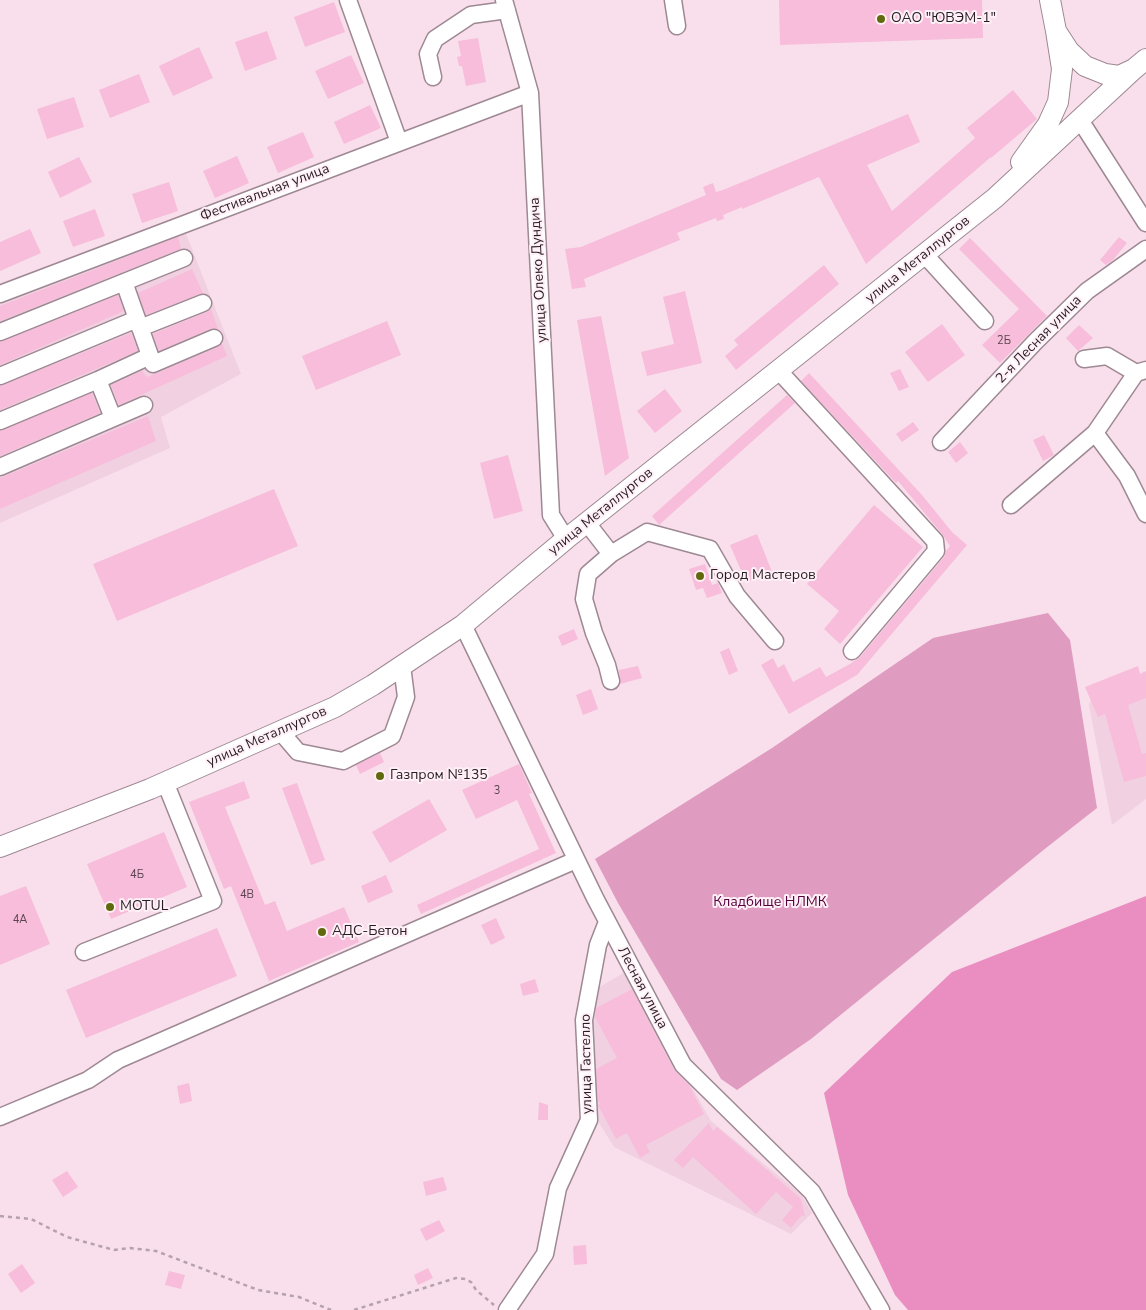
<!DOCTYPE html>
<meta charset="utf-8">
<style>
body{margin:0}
canvas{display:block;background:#f8dfeb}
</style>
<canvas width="1146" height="1310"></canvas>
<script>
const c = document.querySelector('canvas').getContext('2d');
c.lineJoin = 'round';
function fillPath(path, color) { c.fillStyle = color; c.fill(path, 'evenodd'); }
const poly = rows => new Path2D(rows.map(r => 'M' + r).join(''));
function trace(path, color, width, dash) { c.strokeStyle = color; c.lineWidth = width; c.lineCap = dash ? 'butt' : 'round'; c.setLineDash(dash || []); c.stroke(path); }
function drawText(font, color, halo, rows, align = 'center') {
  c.font = font + ' "Nunito Sans",sans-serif'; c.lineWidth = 4; c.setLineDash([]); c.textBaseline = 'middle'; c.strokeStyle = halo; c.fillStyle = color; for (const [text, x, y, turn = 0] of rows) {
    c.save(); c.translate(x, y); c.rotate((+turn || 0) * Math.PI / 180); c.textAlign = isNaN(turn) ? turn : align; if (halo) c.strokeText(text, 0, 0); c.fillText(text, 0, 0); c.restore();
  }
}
const built = poly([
 [185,231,241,374,161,417,170,448,0,523,0,301],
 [1146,673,1146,799,1112,825,1089,705,1094,691],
 [627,971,711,1121,801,1194,812,1213,791,1234,614,1147,591,1110,589,1014,596,989]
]);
const green = poly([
 [1048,613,1070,640,1097,808,1046,848,811,1039,737,1090,721,1079,618,903,595,859,772,748,933,638]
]);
const water = poly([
 [1146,896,1146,1310,908,1310,895,1295,848,1195,824,1093,952,972]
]);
const building = poly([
 [779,0,982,0,983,38,780,45],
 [334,2,345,32,305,47,294,17],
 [267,31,277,59,245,71,235,42],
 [478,38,486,82,466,86,462,66,459,66,457,57,461,56,458,41],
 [199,47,213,78,173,96,159,66],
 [351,55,364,83,328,99,315,71],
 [139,74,150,102,110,118,99,90],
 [1013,90,1037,119,991,158,991,157,866,264,819,177,742,209,742,207,723,215,724,219,717,221,716,218,677,233,680,240,584,279,586,287,572,289,565,249,581,247,706,195,703,187,713,183,716,192,723,190,908,114,920,142,867,165,892,211,975,138,967,128],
 [74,97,84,127,47,139,37,109],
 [370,105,381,128,344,144,334,122],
 [303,132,314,157,278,173,267,147],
 [237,156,249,183,215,198,203,171],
 [79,157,92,182,60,198,48,172],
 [169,182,178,211,142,223,132,194],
 [95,209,105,236,73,247,63,221],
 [30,229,41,253,0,271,0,242],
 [178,237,181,249,0,321,0,306],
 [1119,237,1127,243,1112,261,1106,265,1100,260],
 [970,238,1047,316,1000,363,982,345,1019,309,959,249],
 [824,265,839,284,736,370,725,356,738,345,734,340],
 [192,269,203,293,146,315,138,293],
 [685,291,702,363,647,376,641,352,674,344,663,297],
 [118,295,124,311,0,365,0,342],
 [211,309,218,329,210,329,159,351,153,334,207,312],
 [601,316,629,458,605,476,577,320],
 [387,321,401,355,316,390,302,356],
 [942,324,965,355,928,382,905,352],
 [1079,325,1093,338,1078,351,1066,338],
 [131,333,138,351,0,410,0,386],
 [222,343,227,356,119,405,111,385,142,371,147,377,157,373,218,347],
 [900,369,909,387,899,391,890,373],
 [809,373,922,495,952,532,967,545,857,675,789,714,761,665,773,658,778,668,784,664,793,682,820,667,826,677,850,664,860,657,944,557,946,551,950,546,942,534,898,481,896,483,801,381],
 [665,389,682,411,655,433,637,411],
 [92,393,100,413,0,456,0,431],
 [787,395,795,403,659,525,652,516],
 [148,416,156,441,0,509,0,478],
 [913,422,919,430,902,442,896,434],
 [1044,435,1054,455,1043,461,1033,440],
 [960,442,968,453,956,463,948,452],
 [508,455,523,511,494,519,480,463],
 [274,489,298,546,117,621,93,564],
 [874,505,923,547,840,644,824,629,839,611,807,584],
 [757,534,772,572,746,582,730,545],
 [705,564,712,585,696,590,689,569],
 [718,583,722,593,707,598,703,588],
 [574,629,578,639,562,646,558,636],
 [729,648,738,671,729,675,720,652],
 [638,666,642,678,620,684,619,670],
 [1138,666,1140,674,1146,671,1146,698,1128,705,1142,754,1146,753,1146,776,1124,782,1105,714,1098,717,1085,687],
 [591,689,598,709,583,715,576,695],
 [380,753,384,762,360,774,356,765],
 [519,764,532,793,529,794,556,853,421,914,417,905,539,849,517,800,476,819,462,790],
 [244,781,250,798,225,807,265,905,275,901,287,931,344,907,359,942,269,981,231,886,224,889,189,802],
 [297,783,325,860,311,865,282,788],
 [429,799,447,830,390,863,372,832],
 [164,832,187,887,111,919,87,864],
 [386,875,393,892,368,903,361,886],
 [26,886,50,944,0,965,0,896],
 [496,918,505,938,491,945,481,925],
 [217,928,237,976,86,1038,66,990],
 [535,979,539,992,523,996,520,984],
 [632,989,674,1070,689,1085,704,1114,646,1145,650,1152,640,1158,627,1133,616,1139,598,1105,600,1104,598,1100,596,1069,617,1058,595,1017,596,1008],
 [189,1083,192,1101,180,1104,177,1086],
 [539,1102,548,1105,548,1120,538,1120],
 [709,1123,713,1131,717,1127,801,1199,805,1217,802,1215,791,1228,782,1220,793,1207,776,1192,756,1214,693,1157,683,1168,674,1160],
 [67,1171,78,1187,63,1197,52,1180],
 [443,1177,447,1190,426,1196,423,1182],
 [439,1220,445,1231,426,1241,420,1229],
 [586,1245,587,1264,574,1265,573,1246],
 [22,1264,35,1283,21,1293,8,1274],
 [428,1268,433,1278,418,1285,414,1275],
 [169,1271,185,1275,181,1289,165,1285]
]);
const path = poly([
 [0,1216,31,1219,67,1237,114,1250,130,1248,156,1251,258,1290,299,1297,331,1310],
 [354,1310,456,1278,465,1279,471,1282,476,1290,494,1305]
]);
const minor = poly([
 [348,0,399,142],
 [504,0,530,93,551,515,566,539],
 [673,0,677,26],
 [433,77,428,54,435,39,471,15,507,10],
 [1080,120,1146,223],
 [925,255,985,321],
 [124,282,153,364,214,338],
 [0,294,530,93],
 [140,328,203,303],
 [0,332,184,258],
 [1084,359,1107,356,1136,373],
 [778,370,935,541,936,551,852,651],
 [0,376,137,319],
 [98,380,113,418],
 [0,421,98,380,150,356],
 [1095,433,1127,476,1146,514],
 [941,442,1035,342,1087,291,1146,249],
 [0,467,144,405],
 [1011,505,1095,433,1136,373,1146,370],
 [587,523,611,554,647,532,710,549,737,596,775,641],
 [611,554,588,574,584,599,594,633,607,665,611,681],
 [463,625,595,898,683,1065,812,1192,881,1310],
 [280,731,298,752,343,761,392,736,406,697,402,666],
 [84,952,213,901,165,782],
 [0,1117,88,1080,118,1060,576,860],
 [507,1310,545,1254,558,1188,589,1120,584,1020,598,945,607,922]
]);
const major = poly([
 [1050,0,1056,31,1069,51,1085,66,1105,74,1119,76,1134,69,1146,59],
 [1021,162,1048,124,1058,102,1062,69,1056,31],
 [0,847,150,789,335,707,373,685,463,625,566,539,995,198,1134,69]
]);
const markers = [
 [881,19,5,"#60690c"],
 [700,576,5,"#60690c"],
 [380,776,5,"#60690c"],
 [110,907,5,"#60690c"],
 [322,932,5,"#60690c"]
];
const numberNames = [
 ["2Б",1004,341],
 ["3",497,791],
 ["4Б",137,875],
 ["4В",247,895],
 ["4А",20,920]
];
const poiNames = [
 ["ОАО \"ЮВЭМ-1\"",891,19],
 ["Город Мастеров",710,576],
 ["Газпром №135",390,776],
 ["MOTUL",120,907],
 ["АДС-Бетон",332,932]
];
const streetNames = [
 ["Фестивальная улица",265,193,-21],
 ["улица Металлургов",918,260,-39],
 ["улица Олеко Дундича",539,270,-93],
 ["2-я Лесная улица",1039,340,-46],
 ["улица Металлургов",601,512,-39],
 ["улица Металлургов",267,737,-24],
 ["Лесная улица",642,988,62],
 ["улица Гастелло",587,1064,-91]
];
const parkNames = [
 ["Кладбище НЛМК",770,903]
];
fillPath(built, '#f1d1e1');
fillPath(green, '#e09cc0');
fillPath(water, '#ea8ec1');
fillPath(building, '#f7bddb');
trace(minor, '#9e8893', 19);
trace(major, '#9e8893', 22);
trace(path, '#b6a2ab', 2.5, [4, 4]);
trace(minor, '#fff', 16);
trace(major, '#fff', 20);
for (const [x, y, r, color] of markers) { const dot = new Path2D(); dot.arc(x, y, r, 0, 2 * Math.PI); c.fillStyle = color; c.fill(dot); trace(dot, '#ffeff7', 2); }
drawText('11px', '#5a4550', null, numberNames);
drawText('14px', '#261d22', '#ffeff7', poiNames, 'left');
drawText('14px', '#261d22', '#ffeff7', streetNames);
drawText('14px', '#55013a', '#ffeff7', parkNames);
</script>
